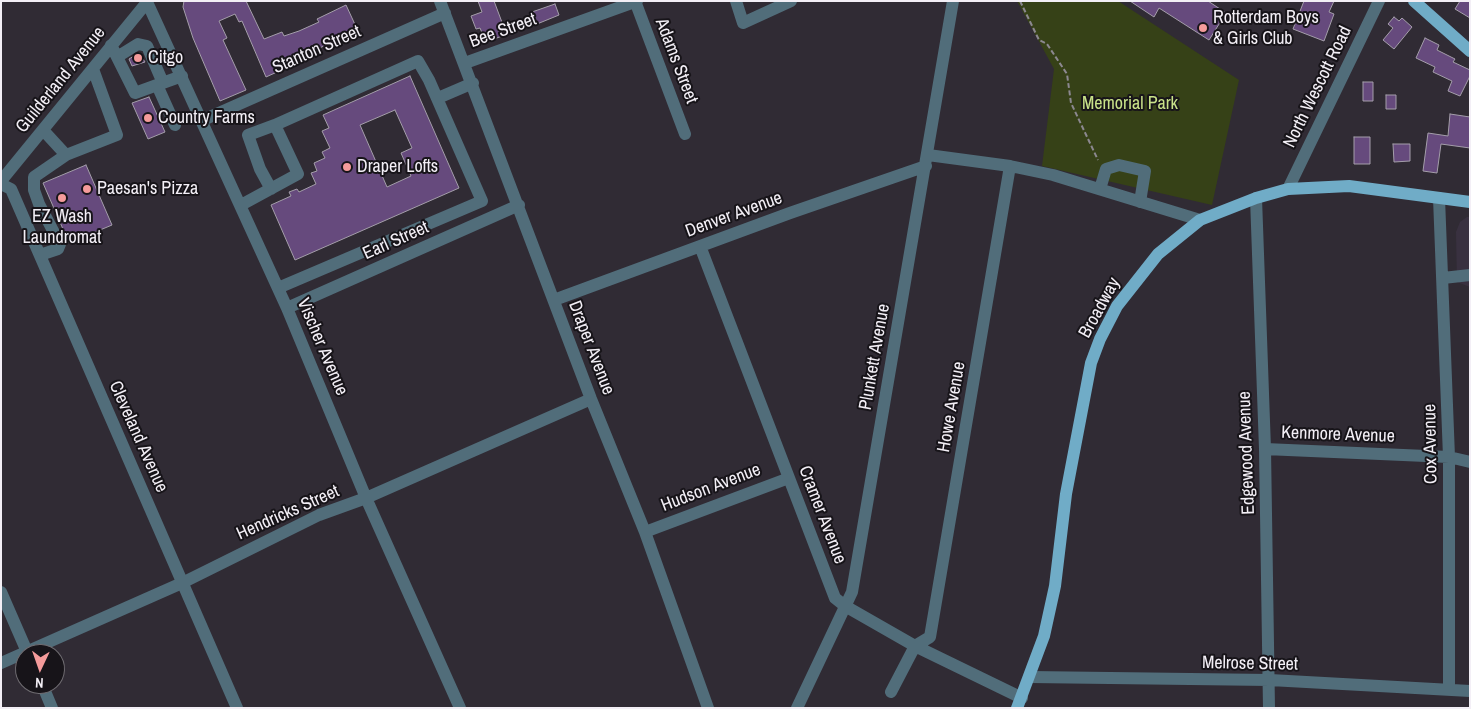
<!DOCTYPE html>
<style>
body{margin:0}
#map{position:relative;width:1471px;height:709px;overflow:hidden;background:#302b34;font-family:"Archivo Narrow",sans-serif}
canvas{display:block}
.frame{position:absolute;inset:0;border:2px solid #f3eff6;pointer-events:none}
.north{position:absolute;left:15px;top:644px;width:50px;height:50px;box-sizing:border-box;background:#171419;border:1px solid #6f6c71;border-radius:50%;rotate:183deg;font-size:14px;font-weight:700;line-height:20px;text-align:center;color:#f3eff6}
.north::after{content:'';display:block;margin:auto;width:18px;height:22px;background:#f59b9b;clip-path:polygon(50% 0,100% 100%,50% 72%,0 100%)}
</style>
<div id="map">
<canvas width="1471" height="709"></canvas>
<div class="frame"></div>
<div class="north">N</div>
</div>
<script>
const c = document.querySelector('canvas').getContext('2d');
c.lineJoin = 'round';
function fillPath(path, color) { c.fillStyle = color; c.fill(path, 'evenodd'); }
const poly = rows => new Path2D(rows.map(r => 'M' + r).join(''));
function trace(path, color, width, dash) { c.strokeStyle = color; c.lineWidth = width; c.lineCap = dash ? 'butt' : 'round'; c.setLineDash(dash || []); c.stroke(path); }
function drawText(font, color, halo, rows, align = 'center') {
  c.font = font + ' "Archivo Narrow",sans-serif'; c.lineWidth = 4; c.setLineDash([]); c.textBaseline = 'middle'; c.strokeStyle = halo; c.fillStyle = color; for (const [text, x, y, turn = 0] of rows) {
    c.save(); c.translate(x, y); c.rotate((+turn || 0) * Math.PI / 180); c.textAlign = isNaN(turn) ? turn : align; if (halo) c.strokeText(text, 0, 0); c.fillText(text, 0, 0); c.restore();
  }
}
const built = poly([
 [1467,217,1470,217,1470,287,1457,282,1456,232,1460,222]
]);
const green = poly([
 [1017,1,1118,1,1239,80,1212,205,1042,166,1054,69]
]);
const building = poly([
 [184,1,246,1,264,39,282,32,284,36,299,31,319,22,317,19,346,5,358,31,308,53,308,54,276,69,277,72,266,77,242,21,239,22,235,14,219,21,227,38,223,40,246,90,220,101,193,38,183,7,184,1],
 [478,1,494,1,503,25,509,23,513,32,486,42,480,28,476,29,471,16,482,12,478,1],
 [1130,1,1208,1,1226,13,1209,40,1159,8,1154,17,1130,1],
 [1304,1,1334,1,1329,12,1334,14,1324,41,1293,29,1304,1],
 [1460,1,1470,1,1470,18,1455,9,1460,1],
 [555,4,559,15,537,24,532,12,555,4],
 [1394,17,1399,21,1402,18,1412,27,1394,49,1383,40,1393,28,1388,24,1394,17],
 [1425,38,1439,45,1437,50,1455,59,1453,62,1470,70,1470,76,1460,96,1448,91,1452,81,1433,72,1435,67,1416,58,1425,38],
 [139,53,145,62,132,66,129,59,139,53],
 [410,76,459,188,295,260,271,205,291,196,289,192,297,189,299,192,316,184,311,173,317,171,314,163,325,158,322,152,330,148,322,131,329,128,323,115,410,76],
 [395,110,412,148,401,153,411,176,387,187,360,125,395,110],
 [1363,82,1373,82,1373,101,1363,101,1363,82],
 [1386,95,1396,95,1396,109,1386,109,1386,95],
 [149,97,165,132,148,139,132,103,149,97],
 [1450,114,1470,117,1470,148,1441,144,1437,173,1423,171,1428,133,1448,136,1450,114],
 [1354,137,1370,137,1370,164,1354,164,1354,137],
 [1393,144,1410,144,1410,161,1394,162,1393,144],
 [86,165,112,225,69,243,43,183,86,165]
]);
const path = poly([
 [1020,1,1039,40,1047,44,1067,74,1071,103,1098,160]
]);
const minor = poly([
 [440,1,591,399,645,532,708,708],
 [635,1,685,134],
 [736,1,743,23,791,1],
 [147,2,287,308,366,498,460,708],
 [111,45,135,93,157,85],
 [117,57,138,44,147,46,163,83],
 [465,63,637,1],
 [438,98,473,83],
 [203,120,445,13],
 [175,125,157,85,182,76],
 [43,130,66,155,117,135,93,69],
 [928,155,1010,166,1053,175,1200,220],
 [1,181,148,1],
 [1,184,11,189,237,708],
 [271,189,260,169,248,135,275,125],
 [1100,189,1106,169,1119,165,1145,171,1140,202],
 [1288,189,1379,1],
 [1256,198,1265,449,1269,708],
 [1439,198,1449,457,1449,689],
 [241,205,298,174,275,125,418,61,429,80,482,201,278,288],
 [700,246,835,598,845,606,915,646,1022,698],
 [40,255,58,249,60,244,39,204,34,190,34,177,66,155],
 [1443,278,1470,275],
 [554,300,790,213,926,166],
 [287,308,519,205],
 [1265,449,1449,457,1470,462],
 [645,532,789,478],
 [1,592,28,654],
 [1,663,182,583,319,515,366,498,591,399],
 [1030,677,1270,680,1470,691],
 [42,684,52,708],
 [891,692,915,646,930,637,1010,166],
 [797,708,852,592,953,1]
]);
const major = poly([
 [1414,1,1470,51],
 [1017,708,1044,636,1055,586,1066,494,1091,363,1100,339,1117,306,1158,254,1200,220,1256,198,1288,189,1349,186,1470,202]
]);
const markers = [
 [1203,28,5,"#f59b9b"],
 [138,58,5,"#f59b9b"],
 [148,118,5,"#f59b9b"],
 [347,167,5,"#f59b9b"],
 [87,189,5,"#f59b9b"],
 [62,198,5,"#f59b9b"]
];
const poiNames = [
 ["Rotterdam Boys",1213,18],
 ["& Girls Club",1213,39],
 ["Citgo",148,58],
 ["Country Farms",158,118],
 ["Draper Lofts",357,167],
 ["Paesan's Pizza",97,189],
 ["EZ Wash",62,217,"center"],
 ["Laundromat",62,238,"center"]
];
const streetNames = [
 ["Bee Street",503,31,-20],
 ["Stanton Street",317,50,-24],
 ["Adams Street",676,61,69],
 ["Guilderland Avenue",61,80,-51],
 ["North Wescott Road",1318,87,-64],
 ["Denver Avenue",734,215,-20],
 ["Earl Street",396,241,-24],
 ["Broadway",1100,308,-61],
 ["Vischer Avenue",322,347,67],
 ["Draper Avenue",591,348,69],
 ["Plunkett Avenue",875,357,-80],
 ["Howe Avenue",952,407,-80],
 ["Kenmore Avenue",1338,435,2],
 ["Cleveland Avenue",138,437,66],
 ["Cox Avenue",1431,444,-91],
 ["Edgewood Avenue",1247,453,-92],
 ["Hudson Avenue",711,488,-21],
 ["Hendricks Street",288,513,-24],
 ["Cramer Avenue",822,515,69],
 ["Melrose Street",1250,664,1]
];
const parkNames = [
 ["Memorial Park",1130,104]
];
fillPath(built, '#393140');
fillPath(green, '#364117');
fillPath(building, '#664a7d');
trace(building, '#a49eaa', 1);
trace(path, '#8c8890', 2, [5, 2.5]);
trace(minor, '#516d7a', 12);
trace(major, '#70acc7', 12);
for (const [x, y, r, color] of markers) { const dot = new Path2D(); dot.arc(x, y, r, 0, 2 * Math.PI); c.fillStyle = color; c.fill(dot); trace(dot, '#171419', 2); }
drawText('18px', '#f3eff6', '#171419', poiNames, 'left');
drawText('18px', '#f3eff6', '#171419', streetNames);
drawText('18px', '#c9e289', '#171419', parkNames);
</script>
